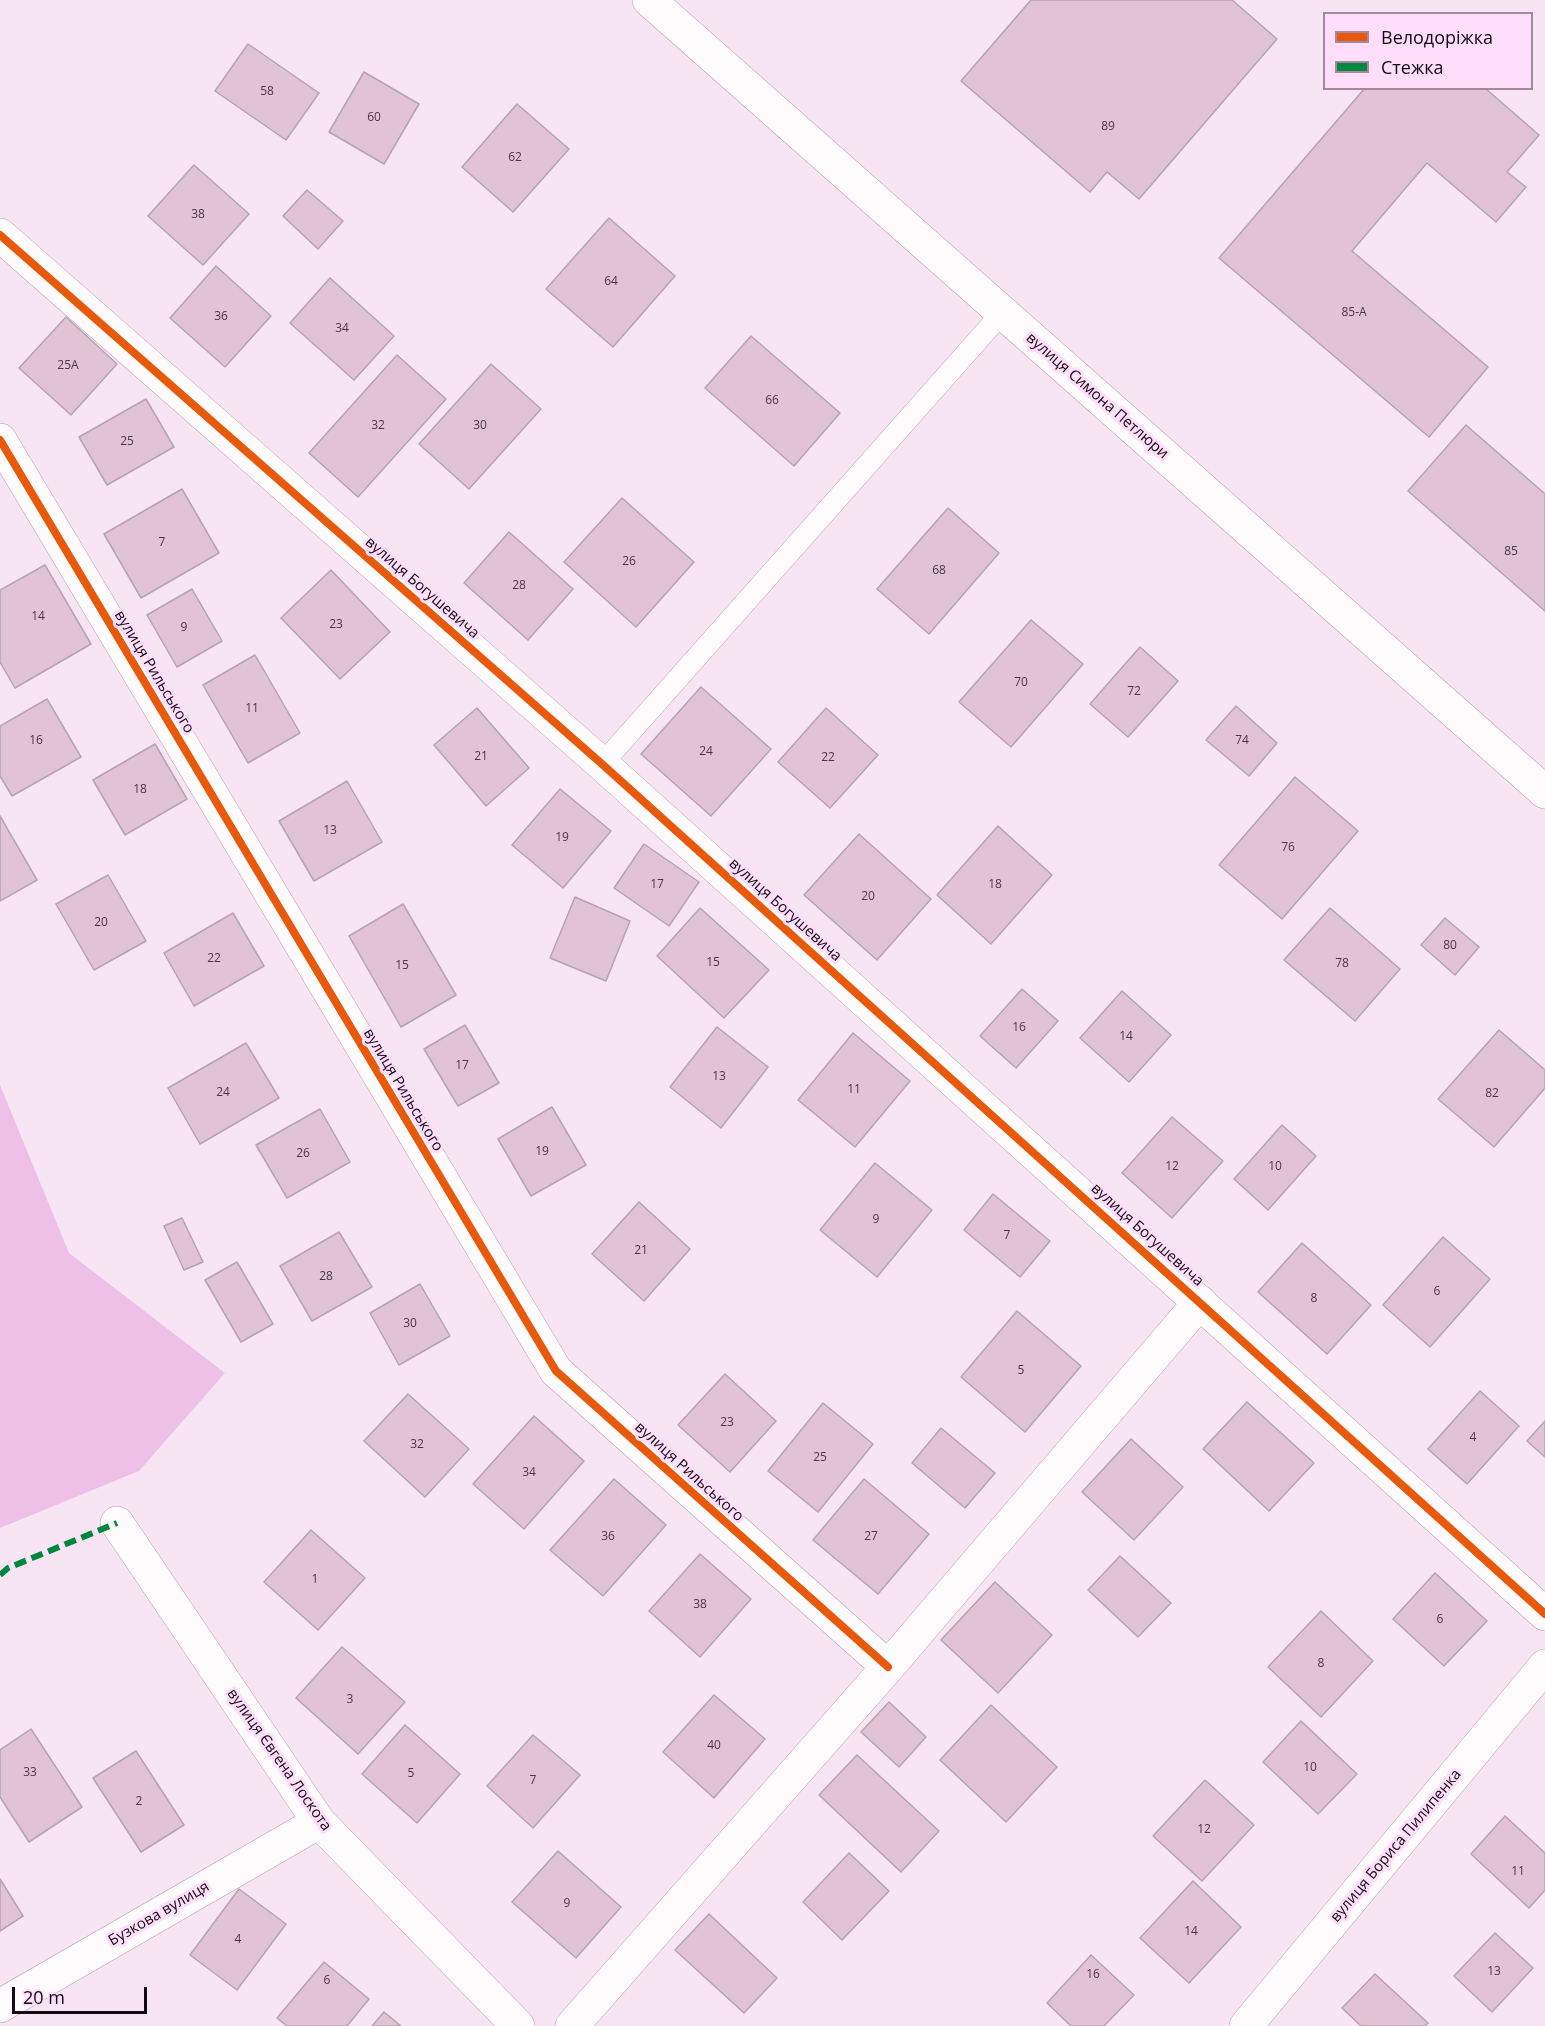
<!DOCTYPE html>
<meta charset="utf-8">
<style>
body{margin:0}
#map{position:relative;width:1545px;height:2026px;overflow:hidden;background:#f7e5f4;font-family:"Open Sans",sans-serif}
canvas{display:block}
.legend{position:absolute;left:1323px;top:12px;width:210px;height:78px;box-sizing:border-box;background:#fedefa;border:2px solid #a0899e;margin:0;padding:8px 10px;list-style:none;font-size:18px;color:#140a13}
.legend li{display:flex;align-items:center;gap:12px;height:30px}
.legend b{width:30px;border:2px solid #a0899e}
.scale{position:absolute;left:12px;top:1987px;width:135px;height:27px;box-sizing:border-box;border:3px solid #140a13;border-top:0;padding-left:8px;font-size:18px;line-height:21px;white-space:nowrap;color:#140a13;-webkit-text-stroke:4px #fedefa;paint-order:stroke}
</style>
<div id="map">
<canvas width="1545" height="2026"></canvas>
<ul class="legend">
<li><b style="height:8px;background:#e8590c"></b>Велодоріжка</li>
<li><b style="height:8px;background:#00873e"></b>Стежка</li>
</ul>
<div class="scale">20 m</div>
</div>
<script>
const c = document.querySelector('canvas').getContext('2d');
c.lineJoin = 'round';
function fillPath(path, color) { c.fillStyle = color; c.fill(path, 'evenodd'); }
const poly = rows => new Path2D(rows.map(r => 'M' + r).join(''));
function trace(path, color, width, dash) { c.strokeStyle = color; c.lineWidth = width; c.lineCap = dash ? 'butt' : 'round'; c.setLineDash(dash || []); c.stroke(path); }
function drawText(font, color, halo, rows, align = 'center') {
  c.font = font + ' "Open Sans",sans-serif'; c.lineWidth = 6; c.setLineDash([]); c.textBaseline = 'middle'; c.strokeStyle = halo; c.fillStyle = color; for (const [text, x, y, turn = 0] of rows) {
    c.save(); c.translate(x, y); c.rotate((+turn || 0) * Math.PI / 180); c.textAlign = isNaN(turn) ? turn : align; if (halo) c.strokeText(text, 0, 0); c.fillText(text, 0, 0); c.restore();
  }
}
const green = poly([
 [0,1085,69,1253,225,1373,139,1471,0,1528]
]);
const building = poly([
 [1031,0,1232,0,1277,39,1139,199,1107,172,1090,192,961,81,1031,0],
 [248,44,319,93,286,140,215,91,248,44],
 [364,72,419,104,384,164,329,132,364,72],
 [1365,88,1485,88,1539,135,1507,172,1526,187,1496,222,1427,163,1352,251,1488,367,1429,437,1219,258,1365,88],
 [517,104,569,149,513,212,462,167,517,104],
 [194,165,249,214,203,265,148,216,194,165],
 [307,190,343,221,318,249,283,216,307,190],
 [609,218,675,276,613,347,546,289,609,218],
 [216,266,271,316,225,367,170,318,216,266],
 [330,278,394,336,354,380,290,323,330,278],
 [66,317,117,364,71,415,19,368,66,317],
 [751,336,840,413,794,466,705,388,751,336],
 [397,355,446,399,358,497,309,453,397,355],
 [491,364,541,409,469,489,419,444,491,364],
 [146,399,174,447,107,485,79,437,146,399],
 [1466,425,1545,494,1545,611,1408,491,1466,425],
 [182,489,219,553,141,598,104,534,182,489],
 [622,498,694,562,636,627,564,562,622,498],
 [948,508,999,553,929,634,877,589,948,508],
 [509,532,573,589,528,640,464,583,509,532],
 [45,565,91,644,15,688,0,662,0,590,45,565],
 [331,570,390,632,340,679,281,618,331,570],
 [192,589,222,641,177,667,147,615,192,589],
 [1031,620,1083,664,1011,747,959,702,1031,620],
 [1140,647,1178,681,1128,737,1090,704,1140,647],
 [255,655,300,733,248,763,203,685,255,655],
 [701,687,771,749,711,816,641,754,701,687],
 [47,699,81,757,12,796,0,776,0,726,47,699],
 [1236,706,1277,743,1249,776,1206,740,1236,706],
 [477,708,529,768,486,806,434,745,477,708],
 [826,708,878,755,830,808,778,762,826,708],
 [155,744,187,799,125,835,93,780,155,744],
 [1295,777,1358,831,1282,919,1219,865,1295,777],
 [347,781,382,842,314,881,279,821,347,781],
 [560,789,611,831,563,888,512,845,560,789],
 [0,816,37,880,0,901,0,816],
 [998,826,1052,875,991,944,937,895,998,826],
 [859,834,931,899,877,960,804,895,859,834],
 [644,844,699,882,669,926,614,888,644,844],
 [108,875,146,941,94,970,56,904,108,875],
 [575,897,630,921,606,981,550,958,575,897],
 [403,904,456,995,401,1027,349,936,403,904],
 [700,908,769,970,724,1018,657,956,700,908],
 [1330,908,1400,969,1355,1021,1284,960,1330,908],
 [233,913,264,966,194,1006,164,953,233,913],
 [1445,918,1479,947,1455,975,1421,945,1445,918],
 [1022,989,1058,1021,1016,1068,980,1036,1022,989],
 [1122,991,1171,1035,1129,1082,1080,1038,1122,991],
 [465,1025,499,1083,458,1106,424,1049,465,1025],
 [717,1027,768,1067,721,1128,670,1087,717,1027],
 [1499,1030,1545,1070,1545,1088,1494,1147,1438,1099,1499,1030],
 [853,1033,910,1081,855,1147,798,1100,853,1033],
 [246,1043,279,1098,200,1144,168,1088,246,1043],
 [552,1107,586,1165,531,1196,498,1139,552,1107],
 [320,1109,350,1162,287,1198,256,1145,320,1109],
 [1172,1117,1223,1161,1172,1218,1122,1173,1172,1117],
 [1282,1125,1316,1156,1268,1210,1234,1179,1282,1125],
 [875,1163,932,1210,877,1277,820,1230,875,1163],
 [993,1194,1050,1241,1020,1277,964,1230,993,1194],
 [639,1202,690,1249,644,1301,592,1254,639,1202],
 [182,1218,203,1262,184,1270,164,1226,182,1218],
 [339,1232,372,1287,312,1321,280,1266,339,1232],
 [1443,1237,1490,1279,1430,1347,1383,1305,1443,1237],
 [1302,1243,1371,1305,1327,1354,1258,1292,1302,1243],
 [237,1262,273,1324,241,1342,205,1280,237,1262],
 [420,1284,450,1336,399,1365,370,1313,420,1284],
 [1017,1311,1081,1366,1025,1432,961,1377,1017,1311],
 [725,1374,776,1421,730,1472,678,1425,725,1374],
 [1480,1391,1519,1426,1467,1484,1428,1449,1480,1391],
 [408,1394,469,1449,425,1497,364,1441,408,1394],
 [1247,1402,1314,1463,1269,1511,1203,1449,1247,1402],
 [823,1403,873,1444,818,1512,768,1471,823,1403],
 [534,1416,584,1461,524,1529,473,1484,534,1416],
 [1545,1421,1545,1457,1527,1441,1545,1421],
 [941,1428,995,1473,965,1508,912,1463,941,1428],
 [1131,1439,1183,1487,1134,1540,1082,1492,1131,1439],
 [614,1479,666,1525,603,1596,550,1550,614,1479],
 [864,1479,929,1534,878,1594,813,1540,864,1479],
 [311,1530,365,1578,318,1630,264,1582,311,1530],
 [700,1554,751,1599,700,1657,649,1611,700,1554],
 [1120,1556,1171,1603,1138,1637,1088,1590,1120,1556],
 [1435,1573,1487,1621,1444,1666,1393,1619,1435,1573],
 [995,1582,1052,1635,998,1693,941,1640,995,1582],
 [1321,1611,1373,1661,1321,1717,1268,1667,1321,1611],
 [342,1647,405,1702,358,1754,296,1698,342,1647],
 [714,1695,765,1739,714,1798,663,1752,714,1695],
 [889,1702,926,1737,899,1767,861,1732,889,1702],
 [991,1705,1057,1767,1006,1822,940,1760,991,1705],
 [1301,1721,1357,1774,1318,1814,1263,1762,1301,1721],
 [405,1725,460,1774,417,1823,362,1774,405,1725],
 [31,1729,82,1807,29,1842,0,1797,0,1750,31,1729],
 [533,1735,580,1775,533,1828,487,1786,533,1735],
 [136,1751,184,1825,141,1852,93,1778,136,1751],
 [857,1755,939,1831,901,1872,819,1795,857,1755],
 [1205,1780,1254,1825,1202,1881,1153,1836,1205,1780],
 [1505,1816,1545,1853,1545,1890,1529,1908,1471,1854,1505,1816],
 [558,1851,621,1907,576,1958,512,1902,558,1851],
 [849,1853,889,1891,842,1940,803,1902,849,1853],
 [0,1879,23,1916,0,1931,0,1879],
 [1193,1881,1241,1927,1189,1983,1140,1938,1193,1881],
 [239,1889,286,1924,237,1990,190,1955,239,1889],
 [709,1914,777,1978,744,2013,675,1950,709,1914],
 [1495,1933,1533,1968,1492,2012,1454,1976,1495,1933],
 [1091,1955,1134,1995,1104,2026,1071,2026,1047,2003,1091,1955],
 [324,1962,369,1999,347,2026,287,2026,277,2018,324,1962],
 [1375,1974,1428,2023,1425,2026,1361,2026,1342,2008,1375,1974],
 [384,2012,401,2026,372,2026,384,2012]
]);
const lane = poly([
 [602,764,1002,313]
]);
const street = poly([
 [649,0,1545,792],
 [0,235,602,764,1545,1614],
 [0,440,556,1371,888,1667],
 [117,1523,319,1822,518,2026],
 [0,2006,319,1822],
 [572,2026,888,1667,1200,1302],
 [1246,2026,1545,1666]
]);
const quiet = poly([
 [0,1575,8,1568,117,1523]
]);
const cycleway = poly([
 [0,235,602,764,1545,1614],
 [0,440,556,1371,888,1667]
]);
const numberNames = [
 ["58",267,92],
 ["60",374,118],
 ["89",1108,127],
 ["62",515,158],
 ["38",198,215],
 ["64",611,282],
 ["85-А",1354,313],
 ["36",221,317],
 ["34",342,329],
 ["25А",68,366],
 ["66",772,401],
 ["32",378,426],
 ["30",480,426],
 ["25",127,442],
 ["7",162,543],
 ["85",1511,552],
 ["26",629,562],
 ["68",939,571],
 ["28",519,586],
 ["14",38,617],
 ["23",336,625],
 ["9",184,628],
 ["70",1021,683],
 ["72",1134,692],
 ["11",252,709],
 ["16",36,741],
 ["74",1242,741],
 ["24",706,752],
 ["21",481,757],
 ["22",828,758],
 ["18",140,790],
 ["13",330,831],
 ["19",562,838],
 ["76",1288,848],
 ["17",657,885],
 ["18",995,885],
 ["20",868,897],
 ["20",101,923],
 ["80",1450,946],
 ["22",214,959],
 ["15",713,963],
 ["78",1342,964],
 ["15",402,966],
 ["16",1019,1028],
 ["14",1126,1037],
 ["17",462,1066],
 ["13",719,1077],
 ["11",854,1090],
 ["24",223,1093],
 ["82",1492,1094],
 ["19",542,1152],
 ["26",303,1154],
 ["12",1172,1167],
 ["10",1275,1167],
 ["9",876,1220],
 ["7",1007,1236],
 ["21",641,1251],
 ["28",326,1277],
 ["6",1437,1292],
 ["8",1314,1299],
 ["30",410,1324],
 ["5",1021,1371],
 ["23",727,1423],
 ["4",1473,1438],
 ["32",417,1445],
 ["25",820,1458],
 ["34",529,1473],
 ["36",608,1537],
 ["27",871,1537],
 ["1",315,1580],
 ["38",700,1605],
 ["6",1440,1620],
 ["8",1321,1664],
 ["3",350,1700],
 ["40",714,1746],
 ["10",1310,1768],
 ["33",30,1773],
 ["5",411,1774],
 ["7",533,1781],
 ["2",139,1802],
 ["12",1204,1830],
 ["11",1518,1872],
 ["9",567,1904],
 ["14",1191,1932],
 ["4",238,1940],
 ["13",1494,1972],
 ["16",1093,1975],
 ["6",327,1981]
];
const streetNames = [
 ["вулиця Симона Петлюри",1097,396,41],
 ["вулиця Богушевича",422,588,41],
 ["вулиця Рильського",154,672,59],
 ["вулиця Богушевича",785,910,42],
 ["вулиця Рильського",403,1090,59],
 ["вулиця Богушевича",1147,1235,42],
 ["вулиця Рильського",689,1472,42],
 ["вулиця Євгена Лоскота",279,1760,55],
 ["вулиця Бориса Пилипенка",1396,1846,-50],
 ["Бузкова вулиця",159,1914,-30]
];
fillPath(green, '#eec0e8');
fillPath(building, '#e2c3d5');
trace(building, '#b4a5af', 1.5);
trace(lane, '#b2a4b0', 22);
trace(street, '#b2a4b0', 34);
trace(lane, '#fefbfd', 21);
trace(street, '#fefbfd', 33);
trace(quiet, '#00873e', 6, [12, 6]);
trace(cycleway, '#e8590c', 8);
drawText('12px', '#483844', null, numberNames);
drawText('15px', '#140a13', '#fedefa', streetNames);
</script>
